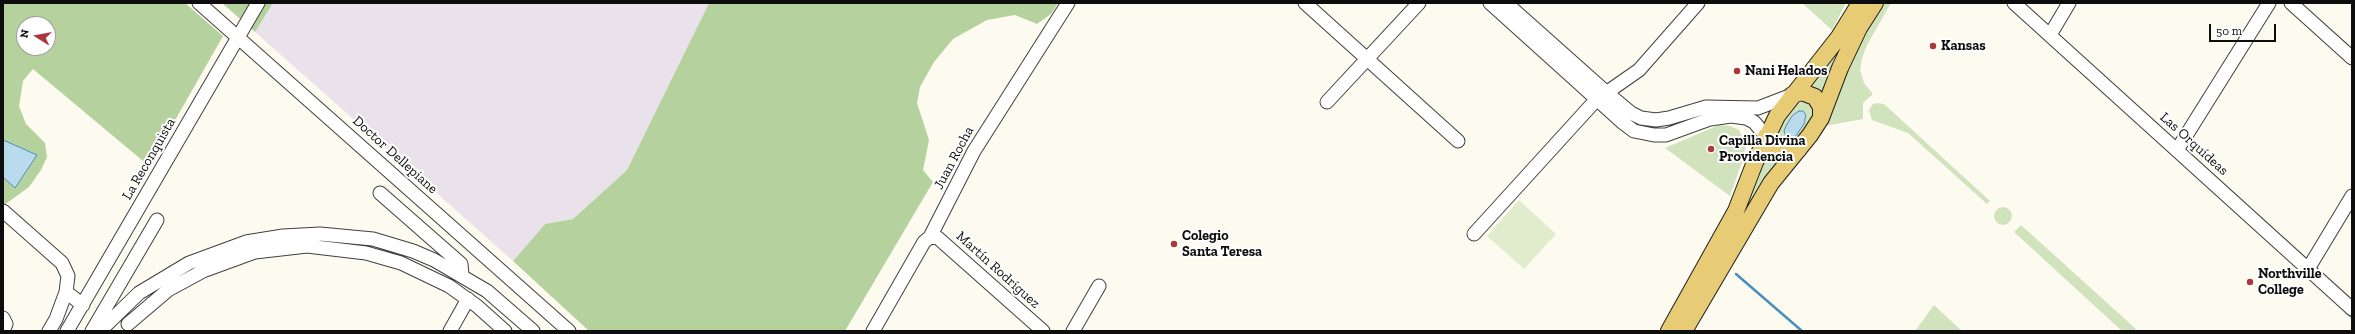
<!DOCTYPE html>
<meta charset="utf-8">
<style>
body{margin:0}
#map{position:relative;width:2355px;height:334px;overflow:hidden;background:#fdfaef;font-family:"Zilla Slab",serif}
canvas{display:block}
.frame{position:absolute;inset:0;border:4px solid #0d0d0d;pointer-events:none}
.north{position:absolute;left:16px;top:16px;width:40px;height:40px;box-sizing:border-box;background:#fff;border:1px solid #9e9e9e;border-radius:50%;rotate:281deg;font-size:11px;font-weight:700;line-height:16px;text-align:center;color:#0d0d0d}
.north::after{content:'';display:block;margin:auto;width:14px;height:18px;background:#ab363c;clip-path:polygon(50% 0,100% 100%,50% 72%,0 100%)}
.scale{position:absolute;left:2209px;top:24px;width:67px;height:18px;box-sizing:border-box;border:2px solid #0d0d0d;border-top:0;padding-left:5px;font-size:12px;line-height:14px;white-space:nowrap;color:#0d0d0d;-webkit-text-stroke:3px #fff;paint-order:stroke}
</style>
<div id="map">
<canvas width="2355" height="334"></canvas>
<div class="frame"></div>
<div class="north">N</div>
<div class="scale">50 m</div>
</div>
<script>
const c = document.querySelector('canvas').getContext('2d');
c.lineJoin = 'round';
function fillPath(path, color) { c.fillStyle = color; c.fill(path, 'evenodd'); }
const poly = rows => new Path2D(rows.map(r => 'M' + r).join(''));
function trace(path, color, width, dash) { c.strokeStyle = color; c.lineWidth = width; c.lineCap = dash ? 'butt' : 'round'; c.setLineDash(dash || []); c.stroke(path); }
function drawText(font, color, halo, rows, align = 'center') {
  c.font = font + ' "Zilla Slab",serif'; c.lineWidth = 4; c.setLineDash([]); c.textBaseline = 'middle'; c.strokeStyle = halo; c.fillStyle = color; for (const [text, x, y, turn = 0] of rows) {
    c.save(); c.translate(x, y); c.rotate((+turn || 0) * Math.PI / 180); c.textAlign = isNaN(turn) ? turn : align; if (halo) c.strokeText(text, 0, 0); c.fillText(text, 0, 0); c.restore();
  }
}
const industrial = poly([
 [273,3,709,3,627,170,573,219,545,224,513,261,255,32]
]);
const green = poly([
 [1802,3,1846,3,1832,30],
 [1885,3,1891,3,1867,45,1862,58,1860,70,1864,83,1873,94,1863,103,1863,119,1824,126,1838,90,1865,30],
 [1849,34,1823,95,1818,89,1807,85],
 [1800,100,1810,103,1815,113,1797,142,1786,146,1778,139,1777,131,1794,105],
 [1877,103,1884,104,1990,201,1987,204,1908,133,1872,120,1869,110,1873,104],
 [1719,125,1730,126,1739,130,1746,145,1742,162,1730,196,1665,148],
 [1766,153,1781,159,1728,242,1758,179],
 '1994 216a9 9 0 1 1 18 0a9 9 0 1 1-18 0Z',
 [2021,225,2136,329,2134,331,2122,331,2014,232],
 [1934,305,1962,331,1915,331]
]);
const forest = poly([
 [3,3,185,3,223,36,149,166,33,69,23,81,19,106,26,124,45,143,47,157,41,170,29,187,4,205],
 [24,24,48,24,48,48,24,48],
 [222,3,273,3,255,32],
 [709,3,1058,3,1051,14,1037,24,1015,15,987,20,953,39,934,62,920,87,917,103,929,140,923,170,933,182,845,331,589,331,513,261,545,224,573,219,627,170]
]);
const pitch = poly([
 [1519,200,1556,234,1524,269,1487,236]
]);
const water = poly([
 [1799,111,1803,111,1806,115,1804,124,1795,137,1786,137,1784,131,1786,126,1792,116,1799,111],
 [3,140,37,155,15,188,3,177,3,140]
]);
const stream = poly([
 [1736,274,1802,331],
 [2347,313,2352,317]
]);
const minor = poly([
 [199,3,569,331],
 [1305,3,1458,141],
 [1490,3,1622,122,1634,131,1654,135,1666,135,1710,119,1731,116,1746,118,1754,122,1766,136],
 [1506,3,1606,92,1631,113,1641,118,1656,120,1669,118,1706,107,1758,108,1792,95],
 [2014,3,2352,309],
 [2291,3,2352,58],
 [2050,35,2069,3],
 [1327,102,1419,3],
 [2177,150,2269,3],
 [380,193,461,264,462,275],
 [3,211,62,263,68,276,66,292,83,305],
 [1474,234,1596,100,1639,70,1698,3],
 [930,237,938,238,1043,331],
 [2308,269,2352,196],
 [3,318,6,324,3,331],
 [128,324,168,290,203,271,255,252,307,246,366,253,401,263,449,286,477,306,505,331],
 [49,331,56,319,66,292],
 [67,331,258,3],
 [92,331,157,220],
 [100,331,139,293,189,263,246,242,283,236,320,234,373,239,413,251,434,260,487,291,533,331],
 [450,331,468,299],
 [873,331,924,242,930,237,974,151,1068,3],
 [1073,331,1099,286]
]);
const major = poly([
 [1792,95,1802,92,1815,97,1821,107,1821,118],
 [1766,136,1769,143,1776,151,1787,154,1799,149],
 [1669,331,1736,211,1755,162,1777,116,1839,37,1860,3],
 [1684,331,1771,183,1810,135,1821,118,1840,68,1859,28,1875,3]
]);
const markers = [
 [1933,46,4,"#ab363c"],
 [1737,71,4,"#ab363c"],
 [1711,149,4,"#ab363c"],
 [1174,244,4,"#ab363c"],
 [2250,282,4,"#ab363c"]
];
const poiNames = [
 ["Kansas",1941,46],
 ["Nani Helados",1745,71],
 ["Capilla Divina",1719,141],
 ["Providencia",1719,157],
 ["Colegio",1182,236],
 ["Santa Teresa",1182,252],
 ["Northville",2258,274],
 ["College",2258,290]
];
const streetNames = [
 ["Las Orquídeas",2194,144,42],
 ["Doctor Dellepiane",395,155,42],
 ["Juan Rocha",954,158,-62],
 ["La Reconquista",149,159,-60],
 ["Martín Rodríguez",998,270,42]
];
fillPath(industrial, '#eae2eb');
fillPath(green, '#d1e3bd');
fillPath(forest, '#b5d29e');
fillPath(pitch, '#e1eccd');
fillPath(water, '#badbee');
trace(water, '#4a8fbc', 1);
trace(stream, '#4a8fbc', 2.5);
trace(minor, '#404040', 15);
trace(major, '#1e1e1e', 18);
trace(minor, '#fff', 13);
trace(major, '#e7cb75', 16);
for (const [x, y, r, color] of markers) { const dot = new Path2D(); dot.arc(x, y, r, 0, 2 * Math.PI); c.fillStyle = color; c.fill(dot); trace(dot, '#fff', 1.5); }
drawText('bold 14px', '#0d0d0d', '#fff', poiNames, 'left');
drawText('14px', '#0d0d0d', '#fff', streetNames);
</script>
